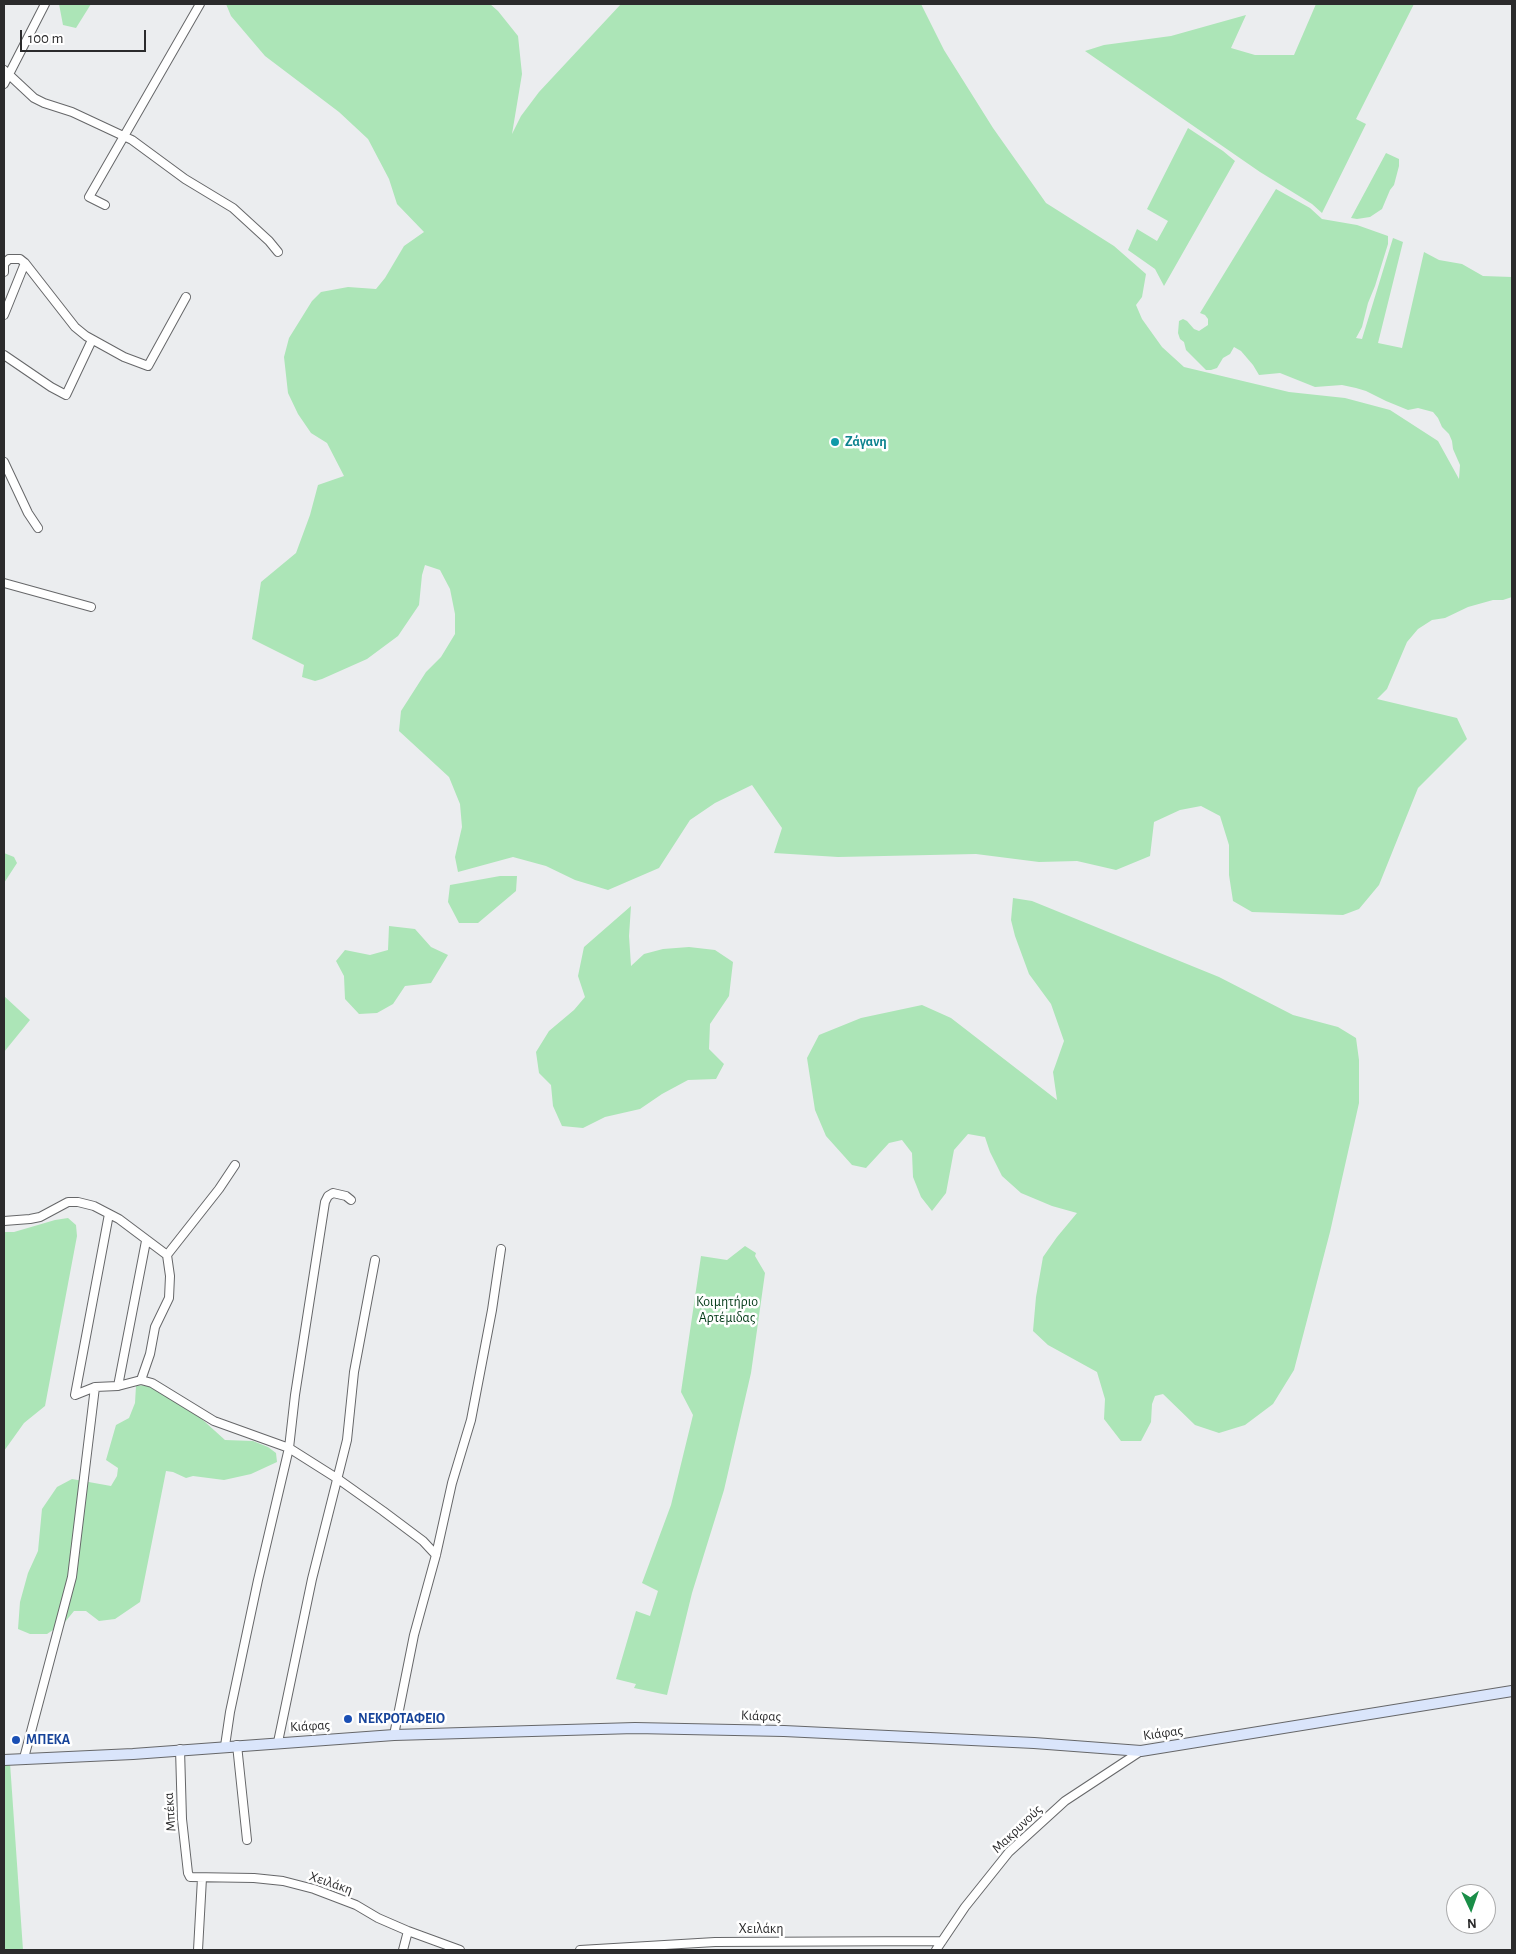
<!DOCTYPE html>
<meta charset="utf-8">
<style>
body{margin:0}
#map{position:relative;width:1516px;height:1954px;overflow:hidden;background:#ebedef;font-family:"Alegreya Sans",sans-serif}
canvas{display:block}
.frame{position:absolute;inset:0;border:5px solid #2b2b2c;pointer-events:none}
.north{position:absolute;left:1446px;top:1884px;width:50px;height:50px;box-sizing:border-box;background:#fff;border:1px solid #aaaaab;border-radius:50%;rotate:177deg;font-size:14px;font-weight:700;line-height:20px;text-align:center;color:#2b2b2c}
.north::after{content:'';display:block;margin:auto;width:18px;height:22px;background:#1a8e48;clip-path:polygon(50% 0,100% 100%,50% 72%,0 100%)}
.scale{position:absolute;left:20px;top:30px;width:126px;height:22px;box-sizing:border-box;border:2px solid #2b2b2c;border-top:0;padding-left:6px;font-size:15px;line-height:18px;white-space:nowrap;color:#2b2b2c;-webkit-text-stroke:4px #fff;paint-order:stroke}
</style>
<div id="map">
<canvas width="1516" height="1954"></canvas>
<div class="frame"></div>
<div class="north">N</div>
<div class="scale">100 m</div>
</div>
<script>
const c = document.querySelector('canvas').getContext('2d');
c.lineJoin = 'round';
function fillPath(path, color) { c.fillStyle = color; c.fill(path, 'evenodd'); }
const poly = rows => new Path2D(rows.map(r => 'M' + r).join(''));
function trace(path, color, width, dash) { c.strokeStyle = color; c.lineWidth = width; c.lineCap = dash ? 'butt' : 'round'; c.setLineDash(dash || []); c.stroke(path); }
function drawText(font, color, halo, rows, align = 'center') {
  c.font = font + ' "Alegreya Sans",sans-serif'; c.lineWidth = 5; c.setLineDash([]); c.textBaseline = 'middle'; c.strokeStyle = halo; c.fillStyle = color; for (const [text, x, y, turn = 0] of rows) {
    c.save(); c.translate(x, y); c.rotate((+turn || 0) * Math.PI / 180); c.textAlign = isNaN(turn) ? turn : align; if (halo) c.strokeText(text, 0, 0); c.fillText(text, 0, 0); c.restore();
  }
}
const green = poly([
 [59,4,91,4,76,28,63,25],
 [226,4,490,4,498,11,518,36,522,74,512,134,521,116,539,92,621,4,921,4,944,50,993,128,1046,203,1114,246,1146,274,1142,297,1136,305,1142,319,1162,347,1184,367,1289,392,1345,398,1390,410,1438,441,1459,479,1460,465,1453,449,1452,441,1449,434,1442,427,1438,418,1433,412,1418,408,1408,410,1386,401,1366,391,1356,388,1342,385,1315,387,1280,373,1259,375,1253,365,1241,351,1234,347,1230,354,1223,358,1217,368,1211,370,1206,370,1186,350,1184,342,1180,339,1178,333,1179,321,1183,319,1187,321,1194,329,1199,331,1208,325,1208,319,1205,315,1200,313,1276,189,1310,208,1322,219,1357,225,1388,236,1388,244,1375,286,1368,303,1362,327,1356,338,1362,339,1393,238,1403,242,1378,343,1402,348,1424,252,1439,260,1462,264,1483,276,1512,277,1512,597,1503,600,1493,600,1468,607,1445,618,1432,620,1418,629,1407,642,1387,689,1377,699,1457,718,1467,739,1418,788,1379,885,1359,909,1343,915,1252,912,1233,901,1229,875,1229,845,1220,816,1201,806,1180,810,1154,822,1150,856,1116,870,1077,861,1039,862,976,854,838,857,774,853,782,828,752,785,715,803,690,820,659,868,608,890,575,880,546,866,513,857,458,872,455,857,462,827,460,804,449,777,399,731,401,711,426,672,441,657,455,634,455,614,450,589,440,570,425,565,422,575,419,605,398,636,367,659,322,679,315,681,302,677,304,665,252,639,261,582,296,553,310,515,318,485,344,476,327,443,311,433,298,414,288,393,284,357,289,338,312,301,321,292,348,287,376,289,385,278,404,246,424,232,397,204,389,179,368,139,339,112,265,56,231,16],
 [1316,4,1414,4,1356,119,1366,124,1322,213,1312,204,1260,172,1085,51,1104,45,1171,36,1246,15,1231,48,1255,55,1294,55],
 [1188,128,1223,151,1235,161,1164,286,1155,269,1128,250,1137,229,1157,241,1168,221,1147,209],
 [1386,153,1399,159,1399,166,1394,185,1390,190,1382,209,1370,217,1357,219,1351,218],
 [4,853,14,857,17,863,4,883],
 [500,876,517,876,516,891,478,923,459,923,448,902,450,885],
 [1013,898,1032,901,1219,977,1293,1015,1338,1027,1356,1038,1359,1060,1359,1103,1330,1232,1294,1370,1273,1404,1245,1425,1219,1433,1195,1425,1163,1394,1155,1396,1152,1404,1151,1422,1141,1441,1121,1441,1104,1419,1105,1399,1097,1372,1048,1345,1033,1331,1036,1297,1043,1257,1057,1237,1077,1213,1052,1206,1021,1193,1002,1176,990,1152,985,1137,968,1134,954,1150,946,1193,932,1211,921,1197,913,1177,912,1153,902,1140,889,1143,866,1168,852,1165,826,1136,815,1110,807,1058,819,1035,861,1018,922,1005,951,1018,1057,1100,1053,1072,1064,1041,1051,1004,1029,974,1015,936,1011,920],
 [631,906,629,936,631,966,644,954,663,949,689,947,715,950,733,962,729,996,710,1024,709,1049,724,1064,716,1079,688,1080,662,1094,640,1109,605,1117,583,1128,562,1126,553,1106,551,1085,539,1073,536,1052,549,1031,574,1010,585,997,578,976,584,947],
 [389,926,415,929,431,947,448,955,431,983,405,986,393,1004,377,1013,359,1014,345,999,344,976,336,961,345,950,370,955,388,950],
 [4,996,30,1020,4,1052],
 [68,1218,76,1225,77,1236,45,1406,24,1423,4,1451,4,1232,14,1232,55,1220],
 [745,1246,756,1253,755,1256,765,1273,751,1373,724,1490,692,1593,667,1695,634,1688,636,1684,616,1679,636,1611,650,1616,658,1591,642,1583,671,1505,693,1415,681,1392,701,1256,727,1260],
 [145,1385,164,1393,194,1412,225,1440,253,1441,268,1447,276,1453,277,1462,251,1474,224,1480,193,1476,186,1478,173,1472,166,1471,140,1602,115,1619,99,1621,86,1611,74,1611,65,1622,47,1634,30,1634,18,1629,20,1602,28,1573,38,1551,42,1509,57,1487,72,1479,111,1486,117,1476,118,1468,106,1460,116,1425,129,1418,135,1403,136,1386],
 [10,1763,23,1950,4,1950,4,1764]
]);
const street = poly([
 [4,70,34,98,44,103,72,112,132,140,185,179,233,208,269,241,278,252],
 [4,84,45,4],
 [105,205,89,197,200,4],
 [4,272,4,264,9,259,20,259,25,263],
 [4,315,25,263,75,327,86,336,124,357,148,366,186,297],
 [4,355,51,387,66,395,92,340],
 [4,462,28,513,38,528],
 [4,583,91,607],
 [4,1221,30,1219,40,1217,68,1202,78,1202,94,1206,119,1219,167,1255],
 [141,1380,150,1354,155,1327,169,1298,170,1276,167,1255,219,1189,235,1165],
 [118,1386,141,1380,152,1383,214,1421,289,1448,338,1479,383,1511,423,1541,436,1555],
 [95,1387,118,1386,146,1241],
 [394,1735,414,1635,436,1555,452,1483,471,1420,492,1310,501,1249],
 [278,1742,312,1579,347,1440,354,1372,375,1260],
 [237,1745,247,1840],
 [225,1746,230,1712,258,1580,289,1448,295,1395,325,1202,328,1196,333,1193,346,1196,351,1200],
 [180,1749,182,1819,188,1873,190,1877,254,1878,283,1881,314,1889,356,1905,378,1918,408,1931,460,1950],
 [24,1758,72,1577,95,1387,75,1395,109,1214],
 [198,1950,202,1878],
 [403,1950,408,1931],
 [580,1950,715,1942,942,1941],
 [936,1950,965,1907,1009,1852,1065,1801,1141,1751]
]);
const secondary = poly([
 [4,1760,133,1754,394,1735,635,1728,784,1731,1034,1743,1141,1751,1512,1691]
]);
const markers = [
 [835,442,5,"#0f9aa8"],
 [348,1719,5,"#1a4fb4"],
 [16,1740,5,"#1a4fb4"]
];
const cultureNames = [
 ["Ζάγανη",845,442]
];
const parkNames = [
 ["Κοιμητήριο",727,1302],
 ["Αρτέμιδας",727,1318]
];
const streetNames = [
 ["Κιάφας",761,1716,2],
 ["Κιάφας",310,1726,-3],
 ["Κιάφας",1163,1733,-8],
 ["Μπέκα",170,1812,-94],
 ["Μακρυνούς",1017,1829,-44],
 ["Χειλάκη",331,1883,19],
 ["Χειλάκη",761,1929]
];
const transitNames = [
 ["ΝΕΚΡΟΤΑΦΕΙΟ",358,1719],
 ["ΜΠΕΚΑ",26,1740]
];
fillPath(green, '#ace5b7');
trace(street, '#666769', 10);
trace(secondary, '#666769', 12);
trace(street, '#fff', 8);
trace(secondary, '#dae5fb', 10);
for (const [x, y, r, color] of markers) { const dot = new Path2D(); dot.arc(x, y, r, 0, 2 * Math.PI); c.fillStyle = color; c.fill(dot); trace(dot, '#fff', 2); }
drawText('bold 14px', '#0d838f', '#fff', cultureNames, 'left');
drawText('14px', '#003916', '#fff', parkNames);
drawText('14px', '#2b2b2c', '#fff', streetNames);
drawText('bold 14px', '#164399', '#fff', transitNames, 'left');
</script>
